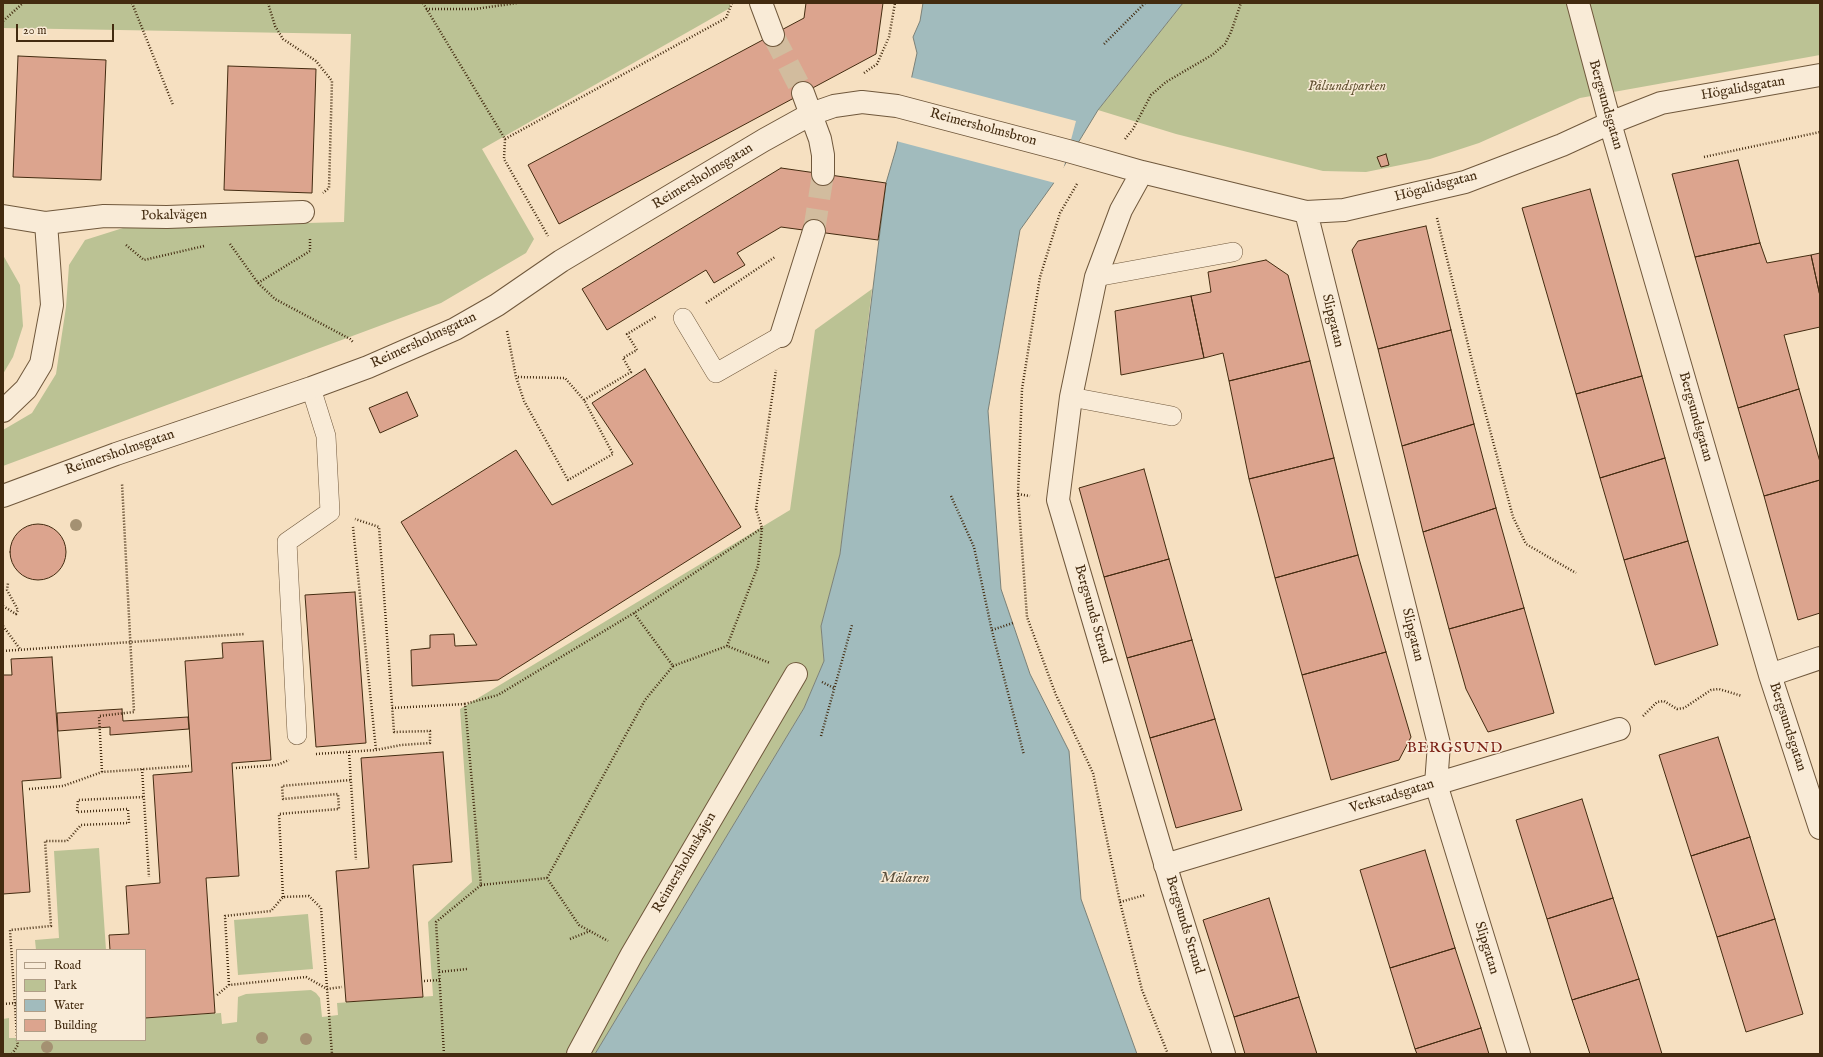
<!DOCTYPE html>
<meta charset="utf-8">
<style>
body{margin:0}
#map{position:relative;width:1823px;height:1057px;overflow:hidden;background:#f6e0c1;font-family:"IM FELL English",serif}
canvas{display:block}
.frame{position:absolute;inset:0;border:4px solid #432b10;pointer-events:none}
.legend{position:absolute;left:16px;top:949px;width:130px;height:92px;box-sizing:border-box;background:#f9ebd7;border:1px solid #b09e87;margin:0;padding:5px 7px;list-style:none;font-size:12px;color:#432b10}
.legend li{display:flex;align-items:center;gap:8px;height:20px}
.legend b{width:20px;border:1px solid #b09e87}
.scale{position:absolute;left:16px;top:24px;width:98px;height:18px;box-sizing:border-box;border:2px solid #432b10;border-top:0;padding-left:5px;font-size:12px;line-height:14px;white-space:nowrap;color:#432b10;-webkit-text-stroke:3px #f9ebd7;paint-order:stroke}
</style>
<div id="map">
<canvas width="1823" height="1057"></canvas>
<div class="frame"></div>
<ul class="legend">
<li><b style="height:5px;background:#f9ebd7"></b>Road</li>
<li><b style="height:11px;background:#bbc294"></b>Park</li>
<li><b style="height:11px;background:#a1bbbd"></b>Water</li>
<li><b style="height:11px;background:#dca48e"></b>Building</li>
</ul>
<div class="scale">20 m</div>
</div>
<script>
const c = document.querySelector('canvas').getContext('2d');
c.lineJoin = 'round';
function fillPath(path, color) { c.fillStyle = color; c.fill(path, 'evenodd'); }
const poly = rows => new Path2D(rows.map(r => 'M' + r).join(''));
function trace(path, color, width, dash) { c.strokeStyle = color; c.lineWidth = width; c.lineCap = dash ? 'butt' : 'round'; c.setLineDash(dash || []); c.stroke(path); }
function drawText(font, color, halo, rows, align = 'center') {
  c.font = font + ' "IM FELL English",serif'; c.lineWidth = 3; c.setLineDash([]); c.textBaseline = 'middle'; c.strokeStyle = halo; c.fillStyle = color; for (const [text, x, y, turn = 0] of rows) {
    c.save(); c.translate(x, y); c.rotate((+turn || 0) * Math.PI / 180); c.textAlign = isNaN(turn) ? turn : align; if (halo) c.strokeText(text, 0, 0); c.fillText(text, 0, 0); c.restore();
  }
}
const green = poly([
 [3,3,730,3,730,8,482,149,534,239,526,253,441,303,3,466,3,430,32,413,56,374,66,307,69,265,85,240,123,228,344,222,351,34,3,28],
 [1183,3,1820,3,1820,55,1580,98,1479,143,1430,159,1366,172,1323,171,1176,134,1098,110],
 [3,255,20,285,23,326,13,357,3,374],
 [872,289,840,554,821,626,824,661,804,708,595,1054,3,1054,3,1019,9,1018,9,1038,17,1038,17,1040,145,1040,145,1018,221,1013,222,1024,237,1022,238,997,246,994,311,990,316,993,320,998,322,1017,338,1015,337,1003,433,996,428,922,472,882,460,709,790,510,815,330],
 [99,848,106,950,36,950,35,940,59,938,54,851],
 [308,914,313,969,238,975,234,920]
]);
const water = poly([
 [923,3,1183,3,1098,110,1053,184,1020,230,988,411,1001,589,1030,674,1069,751,1081,899,1137,1054,595,1054,804,708,824,661,821,626,840,554,886,183,896,149,917,53,913,37,920,21,923,3]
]);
const pier = poly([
 [910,77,1076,121,1063,170,1055,183,896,141]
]);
const building = poly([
 [806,3,883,3,876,54,559,224,528,165,804,18,806,3],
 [18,56,106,60,101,180,13,177,18,56],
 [228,66,316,69,312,193,224,190,228,66],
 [1386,154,1389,165,1381,167,1377,157,1386,154],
 [1738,160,1760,243,1695,257,1672,174,1738,160],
 [781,168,886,183,878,240,781,227,737,253,745,265,714,283,706,270,607,330,582,289,781,168],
 [1590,189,1642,376,1576,394,1522,208,1590,189],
 [1426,226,1451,330,1378,349,1352,250,1358,241,1426,226],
 [1760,243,1767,263,1811,255,1820,296,1820,327,1784,335,1799,389,1738,408,1695,257,1760,243],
 [1820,253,1820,296,1811,255,1820,253],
 [1266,260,1288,275,1310,361,1229,381,1223,353,1204,358,1191,296,1211,292,1208,272,1266,260],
 [1191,296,1204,358,1121,375,1115,311,1191,296],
 [1451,330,1474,424,1402,446,1378,349,1451,330],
 [1310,361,1334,458,1249,479,1229,381,1310,361],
 [645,369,741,527,498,680,412,686,411,650,430,648,430,635,454,634,455,646,477,645,401,522,516,450,552,505,633,464,592,403,645,369],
 [1642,376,1665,458,1600,478,1576,394,1642,376],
 [1799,389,1820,462,1820,480,1764,496,1738,408,1799,389],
 [407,392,418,416,380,433,369,408,407,392],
 [1474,424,1496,508,1423,532,1402,446,1474,424],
 [1334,458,1358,555,1275,578,1249,479,1334,458],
 [1665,458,1688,541,1624,560,1600,478,1665,458],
 [1144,469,1169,559,1104,577,1079,488,1144,469],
 [1820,480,1820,613,1798,620,1764,496,1820,480],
 [1496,508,1524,608,1449,629,1423,532,1496,508],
 '10 552a28 28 0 1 1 56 0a28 28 0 1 1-56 0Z',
 [1688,541,1718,645,1655,665,1624,560,1688,541],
 [1358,555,1386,652,1302,675,1275,578,1358,555],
 [1169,559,1192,640,1127,658,1104,577,1169,559],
 [355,592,366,743,316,747,305,595,355,592],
 [1524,608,1554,713,1488,732,1466,689,1449,629,1524,608],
 [1192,640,1215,719,1150,738,1127,658,1192,640],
 [263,641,271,760,232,763,239,876,206,878,215,1013,145,1018,145,950,110,950,109,935,129,934,126,886,160,883,153,775,192,772,185,661,223,658,222,643,263,641],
 [1386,652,1411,737,1399,760,1331,780,1302,675,1386,652],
 [52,657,61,778,22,781,30,892,3,894,3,675,12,675,11,659,52,657],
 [122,709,123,721,188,717,189,729,110,735,110,727,58,731,57,713,122,709],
 [1215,719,1242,810,1176,828,1150,738,1215,719],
 [1718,737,1750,837,1691,856,1659,755,1718,737],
 [443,752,452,862,413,865,423,997,346,1002,336,871,369,868,361,758,443,752],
 [1582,799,1613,898,1547,919,1516,820,1582,799],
 [1750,837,1775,919,1717,937,1691,856,1750,837],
 [1425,850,1455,948,1390,968,1360,870,1425,850],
 [1269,898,1299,997,1234,1017,1203,920,1269,898],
 [1613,898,1639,979,1572,1000,1547,919,1613,898],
 [1775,919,1803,1014,1746,1032,1717,937,1775,919],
 [1455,948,1481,1028,1415,1049,1390,968,1455,948],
 [1639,979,1662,1054,1590,1054,1572,1000,1639,979],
 [1299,997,1317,1054,1245,1054,1234,1017,1299,997],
 [1481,1028,1489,1054,1417,1054,1415,1049,1481,1028]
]);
const minorTunnel = poly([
 [773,35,803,93],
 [814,231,823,174]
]);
const path = poly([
 [132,3,173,105],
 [268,3,275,26,283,39,316,61,332,81,329,188,323,193],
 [423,3,505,139,504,159,548,236],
 [426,9,475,9,517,3],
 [3,21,23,3],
 [1104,44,1145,3],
 [864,73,877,64,889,37,895,3],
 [505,139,726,18,732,3],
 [1125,139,1133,129,1151,95,1166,82,1212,55,1225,44,1231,32,1241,3],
 [1704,157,1820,132],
 [1077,184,1060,213,1040,277,1022,389,1018,494,1027,617,1056,695,1093,773,1120,902,1142,990,1168,1054],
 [1437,218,1476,377,1513,517,1526,544,1576,573],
 [230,244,258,283,275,299,350,339,353,342],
 [126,245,144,260,204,246],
 [258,283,310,251,310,238],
 [706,303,775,257],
 [507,331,516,377,524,401,568,480,613,454,584,400,565,378,516,377],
 [584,400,631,372,623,358,637,350,627,334,657,316],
 [1018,494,1030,496],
 [951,496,974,547,992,631,1024,755],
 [353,527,376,750],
 [762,528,758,566,727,646,770,663],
 [3,606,16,614,18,610,7,590,8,583],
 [3,626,20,649],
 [992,630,1013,623],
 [3,651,245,634],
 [673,666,727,646],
 [822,682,834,688],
 [392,708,465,704],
 [1643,716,1657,702,1664,701,1677,709,1684,708,1711,690,1719,689,1742,696],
 [821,736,852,625],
 [349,752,356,860],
 [316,754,376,750,401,745,430,743,430,731,394,732,379,527,355,519],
 [236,768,277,765,289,760],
 [142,769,149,877],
 [102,772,99,716,134,712,122,483],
 [29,789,63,786,102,772,189,766],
 [547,878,645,700,673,666,634,613],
 [481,885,547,878,579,925,608,941],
 [283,897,279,814,339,809,338,794,283,799,282,786,351,780],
 [1120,902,1145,895],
 [570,939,590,931],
 [439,972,467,969],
 [424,981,440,980],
 [229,985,225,916,271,911,283,897,309,896,321,908,332,1054],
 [217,995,229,985,306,977,327,989,342,987],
 [3,1004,17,1003],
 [17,1036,10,930,51,926,45,841,67,841,81,825,129,823,128,809,77,812,78,800,144,797],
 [12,1054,18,1045,17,1040],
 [444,1054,436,922,481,885,465,704,498,695,634,613,762,528,756,509,776,370]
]);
const service = poly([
 [1096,277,1233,252],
 [683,318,716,373,781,336],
 [1071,397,1172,416],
 [297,735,287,542,330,512,326,436,311,388]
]);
const pedestrian = poly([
 [578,1054,632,954,796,674]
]);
const minor = poly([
 [761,3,773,35],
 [803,93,820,139,823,155,823,174],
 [1142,172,1121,210,1096,277,1071,397,1058,500,1172,887,1224,1054],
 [1306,212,1439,744,1436,784,1519,1054],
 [3,216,46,223,104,216,167,217,303,212],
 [781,336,814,231],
 [3,411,26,389,41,364,52,305,46,223],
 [3,496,116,454,311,388,368,367,455,329,497,305,561,261,764,140,811,114,834,106,862,102,897,106,1068,151,1142,172,1306,212,1344,210,1465,182,1562,145,1610,123,1770,675,1820,828],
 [1770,675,1820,658],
 [1165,865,1619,729]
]);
const tertiary = poly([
 [1578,3,1610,123,1661,103,1820,75]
]);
const trees = [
 [76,525],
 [262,1038],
 [306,1039],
 [47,1047]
];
const parkNames = [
 ["Pålsundsparken",1347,87]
];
const streetNames = [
 ["Högalidsgatan",1743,89,-10],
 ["Bergsundsgatan",1605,105,74],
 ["Reimersholmsbron",983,128,15],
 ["Reimersholmsgatan",703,177,-31],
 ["Högalidsgatan",1436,187,-15],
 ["Pokalvägen",174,216,-1],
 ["Slipgatan",1332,321,76],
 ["Reimersholmsgatan",424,341,-25],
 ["Bergsundsgatan",1695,417,74],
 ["Reimersholmsgatan",120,453,-19],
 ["Bergsunds Strand",1092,614,74],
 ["Slipgatan",1412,635,76],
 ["Bergsundsgatan",1787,727,72],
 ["Verkstadsgatan",1392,797,-17],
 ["Reimersholmskajen",685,863,-60],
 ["Bergsunds Strand",1184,925,73],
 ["Slipgatan",1486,948,73]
];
const neighbourhoodNames = [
 ["BERGSUND",1455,749]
];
const waterNames = [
 ["Mälaren",905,879]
];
fillPath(green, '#bbc294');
fillPath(water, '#a1bbbd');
trace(water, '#7b8178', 1);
fillPath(pier, '#f6e0c1');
fillPath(building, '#dca48e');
trace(building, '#432b10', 1);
trace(minorTunnel, '#d2bc9e', 22, [22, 11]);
trace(service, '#70583c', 20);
trace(pedestrian, '#70583c', 24);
trace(minor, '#70583c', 24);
trace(tertiary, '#70583c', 24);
trace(path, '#432b10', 2.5, [1, 2]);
trace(service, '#f9ebd7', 19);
trace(pedestrian, '#f9ebd7', 22);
trace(minor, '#f9ebd7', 22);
trace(tertiary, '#f9ebd7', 22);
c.fillStyle = '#a49172';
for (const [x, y] of trees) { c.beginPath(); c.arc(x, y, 6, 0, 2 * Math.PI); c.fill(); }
drawText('italic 14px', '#615131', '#f9ebd7', parkNames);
drawText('14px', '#432b10', '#f9ebd7', streetNames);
c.letterSpacing = '1px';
drawText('15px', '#7a1f14', '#f9ebd7', neighbourhoodNames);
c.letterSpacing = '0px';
drawText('italic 15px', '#5a4f3b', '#f9ebd7', waterNames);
</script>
